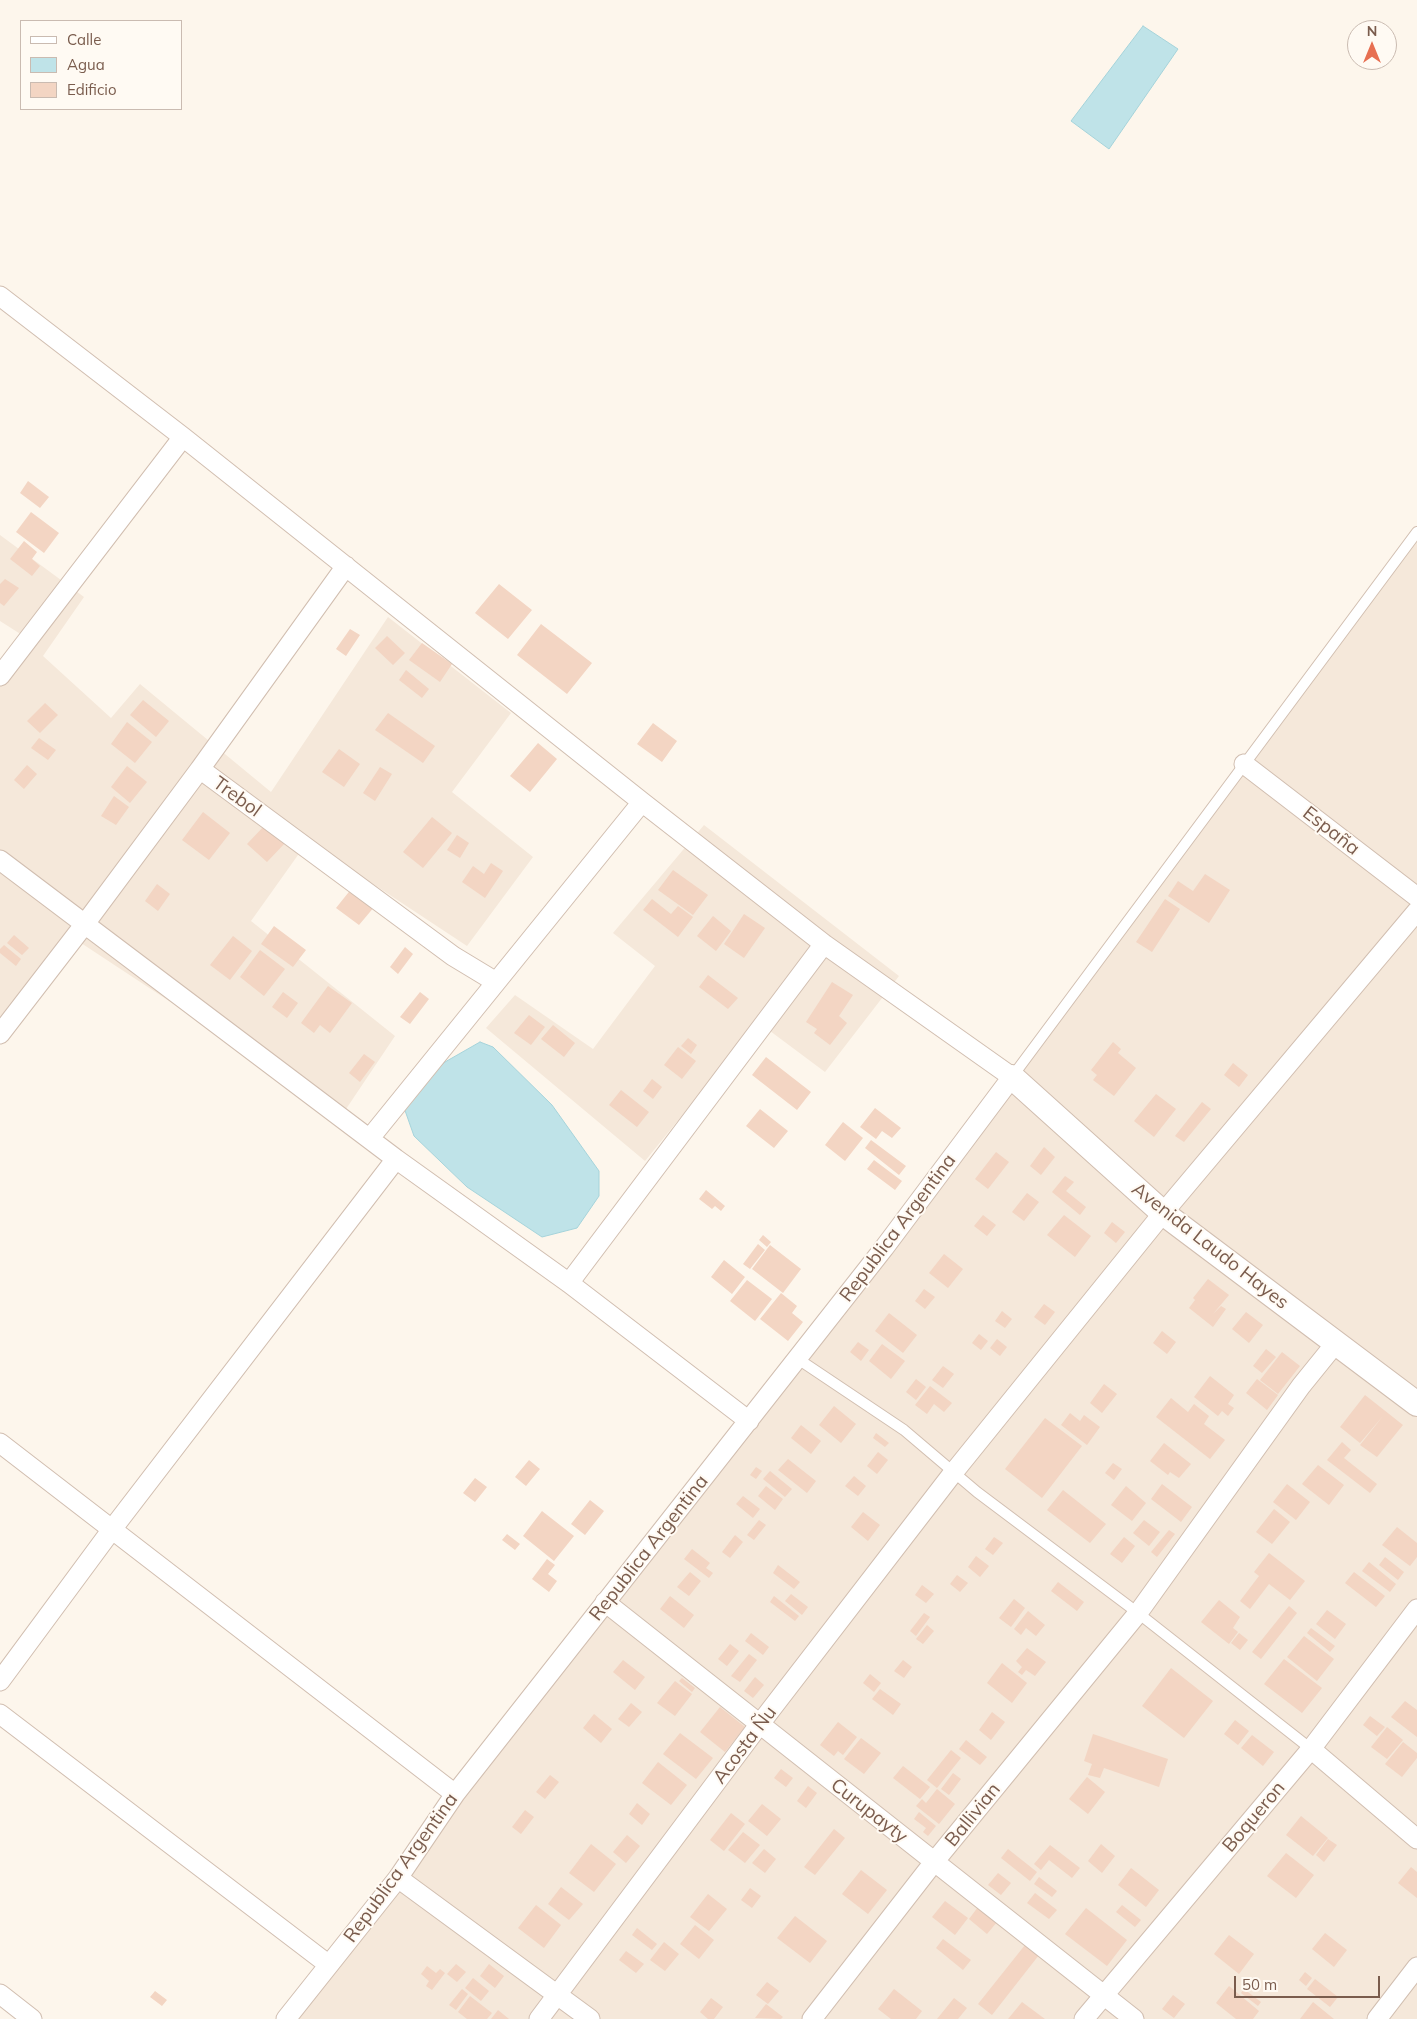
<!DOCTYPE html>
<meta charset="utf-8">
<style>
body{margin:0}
#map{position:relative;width:1417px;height:2019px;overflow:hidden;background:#fdf6ec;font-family:Mulish,sans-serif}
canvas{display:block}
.legend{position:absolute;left:20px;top:20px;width:162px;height:90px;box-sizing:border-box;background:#fffaf3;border:1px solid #cabbb1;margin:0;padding:6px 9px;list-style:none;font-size:15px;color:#7a5c4d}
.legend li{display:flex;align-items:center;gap:10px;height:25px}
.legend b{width:25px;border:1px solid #cabbb1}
.north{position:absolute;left:1347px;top:20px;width:50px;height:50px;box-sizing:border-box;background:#fffaf3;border:1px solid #cabbb1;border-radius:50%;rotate:0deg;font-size:14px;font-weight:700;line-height:20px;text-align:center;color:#7a5c4d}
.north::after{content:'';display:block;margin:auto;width:18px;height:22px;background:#e76f51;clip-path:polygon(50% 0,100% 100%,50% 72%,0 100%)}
.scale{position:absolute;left:1234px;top:1976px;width:146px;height:22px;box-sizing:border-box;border:2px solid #7a5c4d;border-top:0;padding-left:6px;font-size:15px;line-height:18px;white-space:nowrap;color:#7a5c4d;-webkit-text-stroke:4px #fffaf3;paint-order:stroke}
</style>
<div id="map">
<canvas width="1417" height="2019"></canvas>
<ul class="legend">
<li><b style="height:6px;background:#fff"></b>Calle</li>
<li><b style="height:14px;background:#bfe3e8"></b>Agua</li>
<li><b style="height:14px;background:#f3d5c3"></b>Edificio</li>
</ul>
<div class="north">N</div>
<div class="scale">50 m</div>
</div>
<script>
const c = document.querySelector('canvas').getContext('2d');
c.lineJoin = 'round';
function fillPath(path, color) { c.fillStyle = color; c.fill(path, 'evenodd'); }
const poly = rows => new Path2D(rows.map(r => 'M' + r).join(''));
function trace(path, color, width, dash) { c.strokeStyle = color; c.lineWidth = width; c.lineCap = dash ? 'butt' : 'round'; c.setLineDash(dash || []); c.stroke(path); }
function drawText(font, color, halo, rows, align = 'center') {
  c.font = font + ' Mulish,sans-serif'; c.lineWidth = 4; c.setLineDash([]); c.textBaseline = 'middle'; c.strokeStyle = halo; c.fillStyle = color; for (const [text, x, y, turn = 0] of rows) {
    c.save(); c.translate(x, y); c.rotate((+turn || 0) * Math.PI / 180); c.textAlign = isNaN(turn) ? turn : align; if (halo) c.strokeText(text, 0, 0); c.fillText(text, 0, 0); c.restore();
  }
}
const residential = poly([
 [1417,531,1417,2019,294,2019,749,1421],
 [0,535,84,597,43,656,111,718,140,684,271,792,388,617,511,713,452,792,533,857,467,946,308,841,251,921,395,1036,342,1115,78,941,0,1041,0,686,33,642,0,621],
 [704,825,899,976,825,1072,758,1022,645,1161,486,1028,515,995,593,1049,655,966,613,933]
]);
const water = poly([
 [1143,26,1178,49,1109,149,1071,121,1143,26],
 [480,1042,493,1047,552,1105,599,1171,599,1196,577,1228,542,1237,467,1187,414,1136,402,1102,445,1062,480,1042]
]);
const building = poly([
 [28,481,49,497,40,508,20,493],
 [31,512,59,533,44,553,16,532],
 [24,541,37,552,32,559,40,566,32,576,10,559],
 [5,579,19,588,4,606,0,603,0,584],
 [499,584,532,610,508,639,475,613],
 [541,624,592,663,567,694,517,655],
 [350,629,360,635,346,656,336,649],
 [387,636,405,653,393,665,375,648],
 [422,643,452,664,440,682,409,660],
 [406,670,429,689,422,698,399,680],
 [143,700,169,721,156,737,130,715],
 [45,703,58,715,40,733,27,721],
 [388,713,435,746,423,763,375,730],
 [127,722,152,742,135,763,111,744],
 [653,723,677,741,662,762,637,744],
 [39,738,56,750,48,760,31,748],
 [538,743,557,759,530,792,510,776],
 [339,749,360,764,344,787,322,772],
 [27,765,37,774,24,789,14,780],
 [127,766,147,782,130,803,111,787],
 [380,767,392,774,375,801,363,793],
 [114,796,129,807,116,825,101,816],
 [203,812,230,833,209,860,182,840],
 [432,817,452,833,423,868,403,852],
 [266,824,286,842,267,862,247,844],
 [457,835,469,843,460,858,447,850],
 [491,863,503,871,485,898,462,882,473,866,484,874],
 [673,870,708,895,693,915,658,890],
 [1205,874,1230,890,1209,923,1168,896,1178,881,1193,891],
 [157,884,170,894,158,911,145,901],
 [352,888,375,906,359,925,336,908],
 [652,899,671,914,678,906,693,917,678,937,643,910],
 [1165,899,1180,909,1152,952,1136,942],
 [744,914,765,928,744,958,724,944],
 [713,916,731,931,716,951,697,936],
 [274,926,306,950,293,967,261,944],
 [14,935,29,948,22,955,7,943],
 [233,936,252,951,230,980,210,965],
 [4,945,21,959,16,966,0,953,0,949],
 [405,947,413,954,398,974,390,967],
 [260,950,285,969,264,996,240,977],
 [708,975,738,998,728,1009,699,987],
 [832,982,853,995,839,1016,847,1023,830,1045,814,1033,817,1029,806,1022],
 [328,986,352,1003,330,1033,320,1025,314,1033,301,1023],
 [283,992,298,1003,287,1018,272,1007],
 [420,992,429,999,410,1024,400,1017],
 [529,1015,545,1027,531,1045,514,1033],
 [553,1025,575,1043,564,1057,541,1039],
 [688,1038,697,1045,691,1054,681,1046],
 [1113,1042,1121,1049,1118,1053,1136,1068,1114,1096,1093,1080,1097,1075,1091,1070],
 [678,1047,696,1061,682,1079,664,1065],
 [364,1054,375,1062,360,1082,349,1073],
 [766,1057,811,1092,797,1110,752,1075],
 [1233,1063,1248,1075,1239,1087,1224,1075],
 [652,1079,662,1087,653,1099,643,1091],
 [621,1090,649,1112,637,1127,609,1105],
 [1156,1094,1176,1109,1154,1137,1134,1121],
 [1202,1102,1211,1109,1184,1142,1175,1136],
 [875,1108,901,1128,892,1138,882,1131,876,1139,860,1127],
 [760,1109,788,1131,774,1148,746,1126],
 [843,1122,863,1138,845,1161,825,1145],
 [871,1140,906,1166,899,1175,865,1148],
 [1044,1147,1055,1157,1041,1175,1030,1166],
 [996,1152,1009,1162,988,1189,975,1179],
 [874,1160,902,1181,895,1190,867,1169],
 [1065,1176,1074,1182,1066,1191,1086,1207,1080,1215,1052,1192],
 [706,1190,725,1206,721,1211,715,1206,712,1209,699,1199],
 [1027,1193,1039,1202,1024,1221,1012,1212],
 [983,1215,996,1225,987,1236,974,1226],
 [1064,1215,1091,1236,1075,1257,1047,1235],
 [1112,1222,1125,1232,1116,1243,1104,1233],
 [763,1235,771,1242,767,1247,759,1240],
 [758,1244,765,1250,750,1269,743,1264],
 [770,1245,801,1269,783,1293,752,1269],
 [944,1254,963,1269,948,1288,929,1273],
 [724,1260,745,1277,732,1294,711,1277],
 [1208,1279,1229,1295,1213,1314,1221,1306,1226,1309,1213,1327,1189,1308,1195,1300,1193,1298],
 [747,1280,772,1299,755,1321,730,1301],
 [924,1289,935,1297,925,1309,915,1301],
 [781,1293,797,1306,792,1313,803,1322,788,1341,760,1319],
 [1044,1304,1055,1312,1045,1325,1034,1317],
 [1002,1311,1012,1319,1005,1328,995,1321],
 [1246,1312,1263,1325,1249,1343,1232,1329],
 [889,1313,917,1335,903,1353,875,1331],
 [1162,1331,1176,1342,1167,1354,1153,1343],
 [979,1334,988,1341,981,1350,972,1343],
 [997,1339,1007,1347,1000,1356,990,1348],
 [858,1342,869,1350,861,1361,850,1352],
 [882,1344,905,1361,891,1379,869,1361],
 [1266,1349,1276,1357,1262,1373,1253,1366],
 [1282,1352,1300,1366,1278,1394,1260,1380],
 [943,1366,954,1374,943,1388,932,1380],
 [1210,1376,1234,1395,1228,1404,1234,1408,1228,1416,1222,1411,1218,1416,1194,1397],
 [916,1379,926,1387,916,1400,906,1392],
 [1257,1379,1278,1395,1267,1410,1246,1393],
 [1104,1384,1117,1394,1102,1413,1090,1403],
 [930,1386,952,1403,944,1412,934,1404,927,1414,915,1405],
 [1365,1395,1403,1425,1377,1457,1360,1445,1383,1416,1360,1443,1340,1427],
 [1171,1398,1188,1412,1194,1404,1209,1416,1204,1424,1225,1440,1210,1459,1156,1417],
 [834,1406,856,1424,841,1443,819,1425],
 [1070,1413,1080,1421,1084,1415,1100,1427,1087,1445,1061,1425],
 [1045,1418,1082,1446,1042,1498,1005,1469],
 [801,1425,821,1441,811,1454,791,1438],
 [876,1433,889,1443,885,1447,873,1438],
 [1342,1442,1351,1450,1344,1458,1377,1484,1370,1493,1327,1460],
 [1164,1443,1191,1464,1179,1478,1170,1472,1168,1475,1150,1461],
 [878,1452,888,1460,877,1474,867,1466],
 [788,1459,816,1481,807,1493,778,1470],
 [529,1460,540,1469,526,1486,515,1477],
 [1113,1463,1122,1469,1114,1480,1105,1473],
 [1318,1465,1344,1485,1329,1505,1302,1484],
 [756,1467,762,1471,756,1479,750,1475],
 [770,1471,792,1489,785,1497,763,1479],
 [854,1476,866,1486,858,1496,845,1486],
 [475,1478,487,1487,475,1502,463,1493],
 [1162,1484,1192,1507,1181,1522,1151,1499],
 [1287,1484,1310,1502,1296,1520,1273,1502],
 [766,1486,783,1499,775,1510,758,1496],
 [1126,1486,1146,1503,1132,1521,1111,1505],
 [1063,1490,1106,1524,1090,1543,1047,1510],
 [743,1496,760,1509,753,1518,736,1504],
 [590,1500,604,1511,585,1535,571,1524],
 [1274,1509,1290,1522,1272,1544,1256,1532],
 [542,1511,574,1536,554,1561,523,1536],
 [863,1512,880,1525,868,1541,851,1527],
 [759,1520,766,1525,754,1540,747,1535],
 [1144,1520,1160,1532,1149,1546,1133,1533],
 [1397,1527,1417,1543,1417,1557,1410,1566,1382,1545],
 [1169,1530,1175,1534,1157,1557,1151,1552],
 [507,1534,520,1544,515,1550,502,1540],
 [735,1535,743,1542,730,1558,722,1552],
 [994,1537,1003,1543,993,1555,985,1549],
 [1124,1537,1135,1546,1122,1563,1110,1554],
 [692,1549,710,1563,706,1568,713,1573,709,1578,684,1559],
 [1269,1553,1305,1581,1290,1600,1269,1584,1250,1609,1240,1601,1259,1576,1254,1572],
 [976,1556,989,1566,980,1577,968,1567],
 [1385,1557,1404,1572,1398,1580,1379,1565],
 [547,1559,555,1565,548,1574,557,1581,549,1592,532,1579],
 [1369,1562,1396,1584,1390,1592,1362,1571],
 [778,1565,800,1582,794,1589,773,1573],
 [690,1572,701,1581,689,1596,677,1587],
 [1354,1572,1385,1596,1376,1607,1345,1583],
 [957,1575,968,1583,960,1592,950,1584],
 [1058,1582,1084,1602,1077,1611,1051,1591],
 [922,1585,934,1594,926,1603,915,1595],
 [791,1594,808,1607,802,1615,785,1601],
 [670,1596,694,1615,684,1628,660,1609],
 [774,1596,799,1616,795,1621,770,1602],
 [1014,1599,1025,1608,1011,1627,999,1618],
 [1219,1600,1240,1617,1233,1628,1238,1632,1229,1644,1201,1622],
 [1289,1606,1297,1613,1261,1659,1252,1652],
 [1327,1610,1346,1624,1335,1639,1316,1624],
 [1028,1611,1045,1625,1036,1636,1026,1628,1021,1635,1014,1629],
 [924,1613,930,1617,916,1636,910,1631],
 [927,1625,934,1631,923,1644,916,1639],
 [1311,1628,1335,1646,1330,1652,1307,1633],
 [751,1633,769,1647,763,1655,745,1641],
 [1239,1633,1248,1640,1240,1650,1231,1643],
 [1304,1636,1334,1659,1317,1681,1287,1657],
 [730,1644,739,1651,727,1666,718,1659],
 [1027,1648,1046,1662,1035,1676,1026,1670,1022,1675,1018,1672,1022,1667,1016,1661],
 [749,1654,757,1660,740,1682,731,1676],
 [1284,1659,1322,1688,1302,1713,1264,1684],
 [623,1660,645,1677,635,1690,613,1672],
 [903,1660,912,1667,904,1678,894,1671],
 [1002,1663,1027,1683,1012,1703,987,1683],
 [1171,1668,1213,1701,1184,1738,1142,1706],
 [870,1674,881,1683,874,1692,863,1683],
 [755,1677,764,1685,753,1698,744,1691],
 [682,1678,695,1688,692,1692,679,1681],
 [675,1681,692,1694,675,1716,657,1703],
 [880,1689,901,1704,893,1715,872,1699],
 [1405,1701,1417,1710,1417,1737,1391,1717],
 [631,1703,642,1712,629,1727,618,1719],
 [720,1707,745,1727,725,1752,700,1732],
 [992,1712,1005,1722,991,1740,979,1730],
 [594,1714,612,1729,601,1743,583,1728],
 [1370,1716,1385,1727,1377,1736,1363,1725],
 [1235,1720,1249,1731,1238,1745,1224,1734],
 [838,1722,857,1737,843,1755,838,1751,834,1756,820,1745],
 [1387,1727,1403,1740,1387,1759,1371,1747],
 [680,1733,713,1758,696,1779,663,1754],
 [1093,1734,1168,1759,1159,1787,1104,1768,1100,1778,1088,1775,1092,1764,1084,1761],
 [1252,1735,1274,1752,1263,1766,1241,1748],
 [861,1738,881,1753,864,1774,844,1759],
 [966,1740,987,1757,980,1765,959,1749],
 [1403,1742,1417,1753,1417,1758,1402,1777,1385,1764],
 [951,1750,961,1758,937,1788,927,1780],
 [658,1762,687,1785,671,1805,642,1783],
 [903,1766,930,1787,920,1799,893,1778],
 [781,1769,793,1778,786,1787,774,1778],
 [953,1773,961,1779,949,1795,941,1789],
 [550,1775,559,1782,545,1799,536,1792],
 [1087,1777,1105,1792,1088,1814,1069,1799],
 [808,1786,817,1793,806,1808,797,1801],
 [937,1789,955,1804,939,1824,916,1806,922,1799,926,1803],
 [637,1803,650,1814,642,1825,629,1814],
 [762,1804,781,1819,767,1836,748,1821],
 [525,1810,534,1817,521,1834,512,1827],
 [919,1812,936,1826,928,1836,923,1832,926,1828,914,1819],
 [731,1813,745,1824,724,1851,710,1840],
 [1301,1816,1328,1838,1313,1856,1286,1835],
 [834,1829,845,1838,815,1875,804,1867],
 [743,1832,760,1845,745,1863,728,1850],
 [627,1835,640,1846,626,1863,613,1852],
 [1328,1839,1337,1845,1324,1862,1316,1855],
 [591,1844,616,1864,594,1892,569,1873],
 [1101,1844,1115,1856,1102,1873,1088,1861],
 [1050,1845,1080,1868,1072,1878,1049,1860,1041,1870,1034,1864],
 [764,1849,776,1859,765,1873,752,1863],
 [1008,1849,1037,1872,1030,1881,1001,1858],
 [1286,1853,1314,1875,1296,1898,1267,1876],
 [1411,1867,1417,1872,1417,1898,1398,1883],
 [1131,1868,1159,1890,1146,1907,1118,1885],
 [861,1870,887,1890,868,1914,842,1894],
 [998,1873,1011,1883,1001,1895,988,1885],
 [1039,1877,1057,1891,1052,1897,1034,1884],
 [561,1887,583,1904,569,1920,548,1904],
 [750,1888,761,1896,752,1908,741,1900],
 [1035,1893,1057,1910,1049,1919,1027,1903],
 [708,1894,727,1909,709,1931,690,1917],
 [945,1901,968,1918,955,1935,932,1917],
 [536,1905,561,1925,544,1948,518,1928],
 [1122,1905,1141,1920,1135,1927,1116,1912],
 [978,1907,997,1922,987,1934,969,1919],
 [1086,1908,1127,1940,1107,1966,1065,1934],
 [795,1916,827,1941,810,1963,777,1938],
 [695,1925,714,1940,699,1959,680,1944],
 [637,1928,657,1944,652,1950,632,1935],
 [1325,1933,1347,1950,1334,1967,1312,1949],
 [1229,1935,1254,1954,1239,1974,1214,1954],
 [943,1939,971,1960,963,1970,936,1948],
 [664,1942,679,1954,665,1971,650,1960],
 [1025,1945,1039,1955,992,2015,978,2004],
 [626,1951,644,1964,636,1973,619,1960],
 [456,1964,466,1972,457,1982,447,1974],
 [489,1964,504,1976,495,1988,480,1976],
 [427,1966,436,1973,440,1969,445,1973,432,1990,426,1986,429,1981,421,1974],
 [1305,1972,1312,1978,1306,1986,1299,1980],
 [473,1978,489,1991,481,2001,465,1988],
 [1315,1979,1338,1997,1330,2007,1307,1989],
 [767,1982,779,1991,768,2004,756,1995],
 [1229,1986,1259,2011,1253,2019,1236,2019,1216,2003],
 [462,1989,468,1994,456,2010,449,2005],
 [894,1989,922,2011,916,2019,891,2019,878,2009],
 [1244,1989,1261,2002,1258,2006,1241,1993],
 [155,1991,167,2000,162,2006,150,1997],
 [1173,1995,1185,2004,1174,2018,1162,2009],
 [470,1996,492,2013,487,2019,467,2019,458,2012],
 [711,1998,723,2007,714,2019,708,2019,700,2012],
 [954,1998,967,2008,958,2019,937,2019],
 [1022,2002,1045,2019,1008,2019],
 [1313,2002,1334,2019,1300,2019],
 [766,2004,783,2017,781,2019,755,2018],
 [498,2010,509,2019,491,2019]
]);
const service = poly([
 [1012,1077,1417,532],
 [798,1359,904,1430,977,1492,1138,1613,1311,1749]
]);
const minor = poly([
 [0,296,183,437,642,802,824,944,1012,1077,884,1248,455,1794,398,1878,286,2019],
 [0,676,183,437],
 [1244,764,1417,897],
 [200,769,346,566],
 [0,860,396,1159,569,1283,749,1421],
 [0,1034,84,925,200,769,453,956,496,982],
 [370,1138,642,802],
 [569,1283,824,944],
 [0,1443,455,1794],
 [605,1602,1134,2019],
 [0,1681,113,1528,396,1159],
 [0,1714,329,1965],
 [1311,1749,1417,1839],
 [398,1878,590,2019],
 [0,1994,32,2019],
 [539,2019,759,1725,953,1473,1163,1213,1417,911],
 [812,2019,934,1862,1138,1613,1301,1386,1335,1344],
 [1084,2019,1311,1749,1417,1609],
 [1377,2019,1417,1967]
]);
const tertiary = poly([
 [1012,1077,1163,1213,1417,1404]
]);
const streetNames = [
 ["Trebol",237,797,36],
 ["España",1331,831,38],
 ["Republica Argentina",898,1228,-53],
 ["Avenida Laudo Hayes",1210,1246,38],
 ["Republica Argentina",649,1548,-52],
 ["Acosta Ñu",745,1745,-53],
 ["Curupayty",869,1811,38],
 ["Ballivian",973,1815,-51],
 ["Boqueron",1254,1817,-50],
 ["Republica Argentina",401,1868,-54]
];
fillPath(residential, '#f5e8da');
fillPath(water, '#bfe3e8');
trace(water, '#a5d3da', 1);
fillPath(building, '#f3d5c3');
trace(service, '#d1beb0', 12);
trace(minor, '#d1beb0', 21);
trace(tertiary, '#d1beb0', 26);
trace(service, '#fff', 10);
trace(minor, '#fff', 19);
trace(tertiary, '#fff', 24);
drawText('19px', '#7a5c4d', '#fffaf3', streetNames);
</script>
